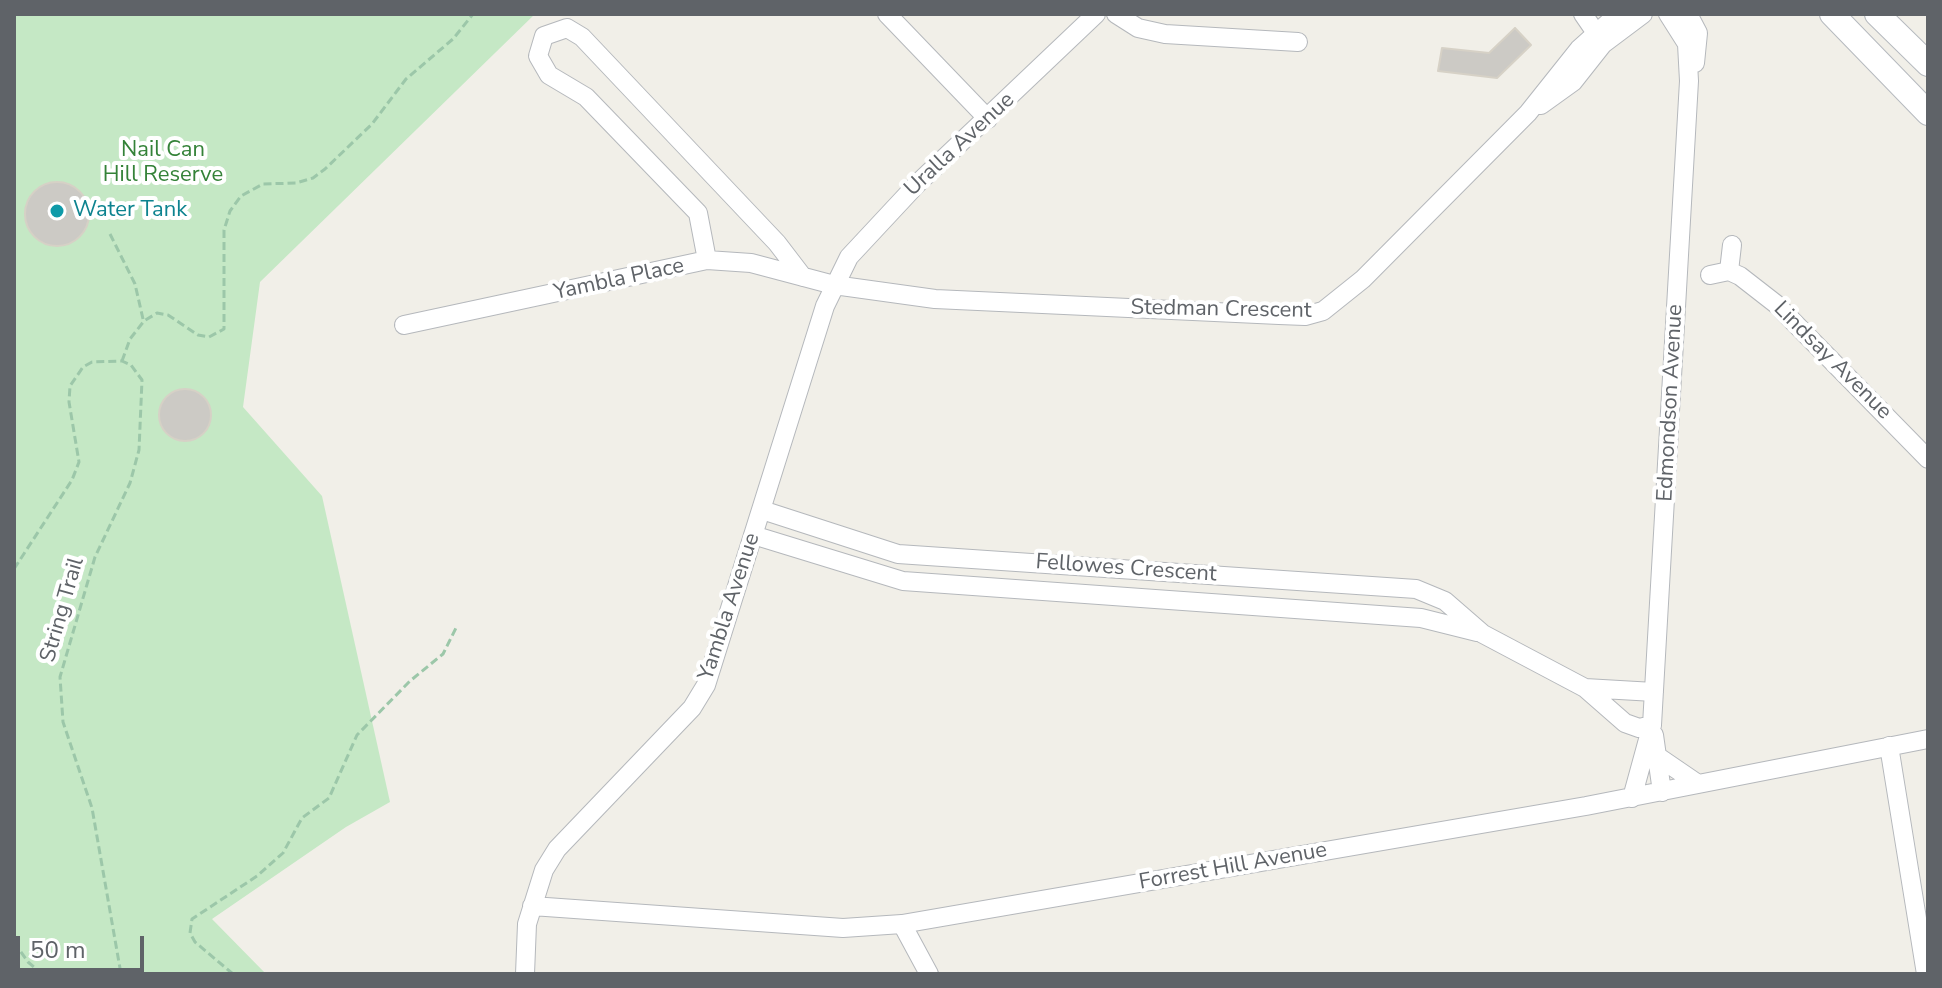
<!DOCTYPE html>
<style>
body{margin:0}
#map{position:relative;width:1942px;height:988px;overflow:hidden;background:#f1efe8;font-family:"Nunito Sans",sans-serif}
canvas{display:block}
.frame{position:absolute;inset:0;border:16px solid #5f6368;pointer-events:none}
.scale{position:absolute;left:16px;top:936px;width:128px;height:36px;box-sizing:border-box;border:4px solid #5f6368;border-top:0;padding-left:10px;font-size:24px;line-height:28px;white-space:nowrap;color:#5f6368;-webkit-text-stroke:6px #fff;paint-order:stroke}
</style>
<div id="map">
<canvas width="1942" height="988"></canvas>
<div class="frame"></div>
<div class="scale">50 m</div>
</div>
<script>
const c = document.querySelector('canvas').getContext('2d');
c.lineJoin = 'round';
function fillPath(path, color) { c.fillStyle = color; c.fill(path, 'evenodd'); }
const poly = rows => new Path2D(rows.map(r => 'M' + r).join(''));
function trace(path, color, width, dash) { c.strokeStyle = color; c.lineWidth = width; c.lineCap = dash ? 'butt' : 'round'; c.setLineDash(dash || []); c.stroke(path); }
function drawText(font, color, halo, rows, align = 'center') {
  c.font = font + ' "Nunito Sans",sans-serif'; c.lineWidth = 8; c.setLineDash([]); c.textBaseline = 'middle'; c.strokeStyle = halo; c.fillStyle = color; for (const [text, x, y, turn = 0] of rows) {
    c.save(); c.translate(x, y); c.rotate((+turn || 0) * Math.PI / 180); c.textAlign = isNaN(turn) ? turn : align; if (halo) c.strokeText(text, 0, 0); c.fillText(text, 0, 0); c.restore();
  }
}
const green = poly([
 [14,14,535,14,260,282,243,407,322,496,390,802,346,827,212,919,266,974,14,974]
]);
const building = poly([
 [1515,28,1531,45,1497,78,1438,71,1442,48,1489,53,1515,28],
 '25 214a32 32 0 1 1 64 0a32 32 0 1 1-64 0Z',
 '159 415a26 26 0 1 1 52 0a26 26 0 1 1-52 0Z'
]);
const path = poly([
 [110,234,135,284,143,319],
 [122,361,130,339,144,321,157,313,168,315,198,335,209,337,224,329,224,230,230,211,241,196,263,184,296,183,313,178,325,169,372,124,406,79,453,39,473,14],
 [14,569,72,480,79,462,69,402,70,386,83,367,92,362,122,361,131,365,142,380,139,450,130,483,95,557,60,677,63,722,92,808,121,974],
 [14,942,28,962,42,974],
 [233,974,195,942,190,933,192,919,257,876,283,853,302,818,329,798,357,735,410,681,443,654,456,628]
]);
const street = poly([
 [887,14,988,119],
 [1116,14,1138,28,1165,34,1298,42],
 [1583,14,1596,33,1608,38],
 [1688,14,1698,33,1695,63],
 [1541,105,1573,82,1603,44,1643,14],
 [707,260,698,213,586,97,549,75,538,56,544,36,567,28,582,37,777,243,803,277],
 [1729,271,1732,245],
 [1710,275,1729,271,1740,276,1776,304,1928,459],
 [404,325,707,260,751,263,834,285,935,299,1279,315,1305,316,1323,311,1363,279,1528,113,1579,49,1618,14],
 [762,510,898,554,1416,589,1445,601,1483,634,1585,688,1625,723,1639,728,1652,725],
 [753,535,903,581,1421,618,1477,632],
 [1585,688,1654,692],
 [1654,735,1662,792],
 [1889,746,1926,974],
 [1657,756,1698,784],
 [1632,798,1652,725,1689,81,1687,44,1668,14],
 [532,906,843,928,902,924,1586,806,1928,739],
 [902,924,929,974],
 [525,974,527,924,544,870,557,849,692,708,706,685,825,306,849,257,918,183,1096,14]
]);
const secondary = poly([
 [1832,14,1928,113],
 [1877,14,1928,64]
]);
const markers = [
 [57,211,8,"#0f9aa8"]
];
const streetNames = [
 ["Uralla Avenue",960,145,-43],
 ["Yambla Place",619,280,-12],
 ["Stedman Crescent",1221,310,1],
 ["Lindsay Avenue",1832,361,45],
 ["Edmondson Avenue",1671,403,-87],
 ["Fellowes Crescent",1126,569,4],
 ["Yambla Avenue",730,607,-72],
 ["String Trail",63,610,-74],
 ["Forrest Hill Avenue",1233,867,-10]
];
const parkNames = [
 ["Nail Can",163,151],
 ["Hill Reserve",163,176]
];
const cultureNames = [
 ["Water Tank",73,211]
];
fillPath(green, '#c5e8c5');
fillPath(building, '#cccac5');
trace(building, '#d6d1c6', 2);
trace(street, '#b5b8bc', 20);
trace(secondary, '#b6babf', 26);
trace(path, '#9cc7a9', 3, [8, 4]);
trace(street, '#fff', 18);
trace(secondary, '#fff', 24);
for (const [x, y, r, color] of markers) { const dot = new Path2D(); dot.arc(x, y, r, 0, 2 * Math.PI); c.fillStyle = color; c.fill(dot); trace(dot, '#fff', 3); }
drawText('22px', '#5f6368', '#fff', streetNames);
drawText('22px', '#348238', '#fff', parkNames);
drawText('22px', '#0d838f', '#fff', cultureNames, 'left');
</script>
